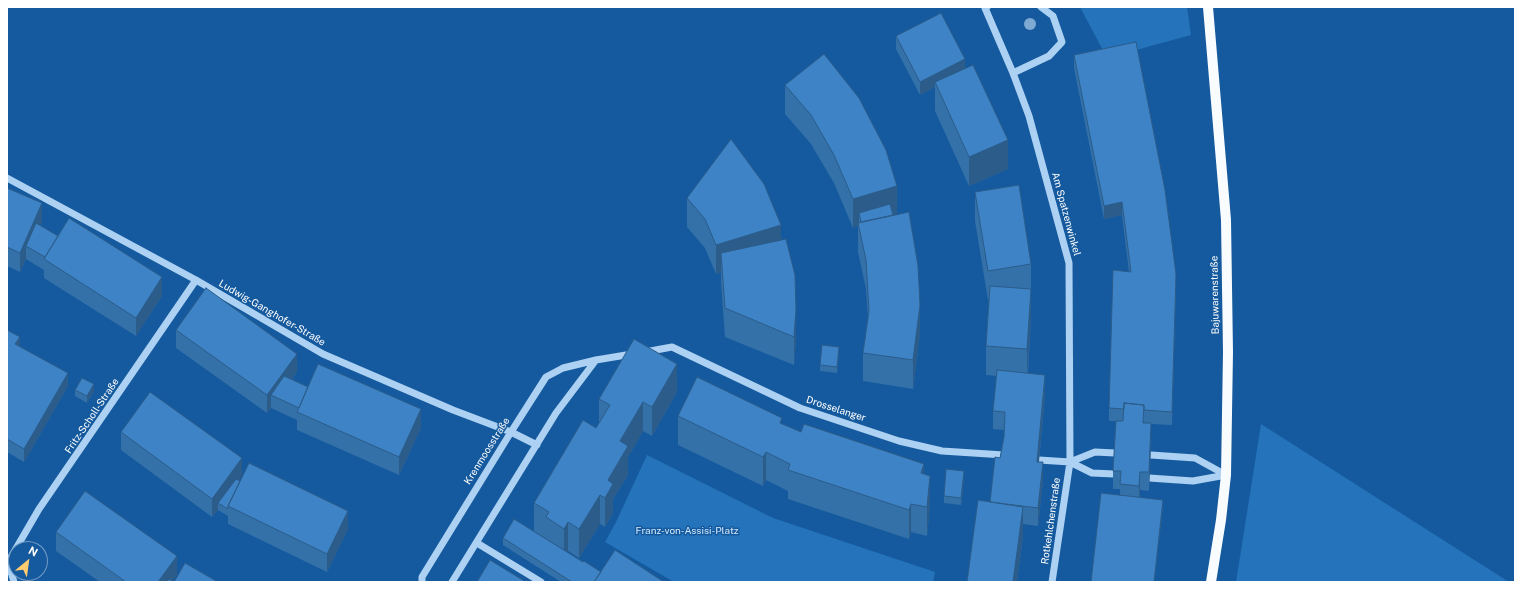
<!DOCTYPE html>
<meta charset="utf-8">
<style>
body{margin:0}
#map{position:relative;width:1522px;height:589px;overflow:hidden;background:#155a9e;font-family:"Public Sans",sans-serif}
canvas{display:block}
.frame{position:absolute;inset:0;border:8px solid #fff;pointer-events:none}
.north{position:absolute;left:8px;top:541px;width:40px;height:40px;box-sizing:border-box;background:#155a9e;border:1px solid #739cc5;border-radius:50%;rotate:29deg;font-size:11px;font-weight:700;line-height:16px;text-align:center;color:#fff}
.north::after{content:'';display:block;margin:auto;width:14px;height:18px;background:#ffcb6f;clip-path:polygon(50% 0,100% 100%,50% 72%,0 100%)}
</style>
<div id="map">
<canvas width="1522" height="589"></canvas>
<div class="frame"></div>
<div class="north">N</div>
</div>
<script>
const c = document.querySelector('canvas').getContext('2d');
c.lineJoin = 'round';
function fillPath(path, color) { c.fillStyle = color; c.fill(path, 'evenodd'); }
const poly = rows => new Path2D(rows.map(r => 'M' + r).join(''));
function trace(path, color, width, dash) { c.strokeStyle = color; c.lineWidth = width; c.lineCap = dash ? 'butt' : 'round'; c.setLineDash(dash || []); c.stroke(path); }
function drawText(font, color, halo, rows, align = 'center') {
  c.font = font + ' "Public Sans",sans-serif'; c.lineWidth = 3; c.setLineDash([]); c.textBaseline = 'middle'; c.strokeStyle = halo; c.fillStyle = color; for (const [text, x, y, turn = 0] of rows) {
    c.save(); c.translate(x, y); c.rotate((+turn || 0) * Math.PI / 180); c.textAlign = isNaN(turn) ? turn : align; if (halo) c.strokeText(text, 0, 0); c.fillText(text, 0, 0); c.restore();
  }
}
const green = poly([
 [1080,7,1187,7,1191,35,1107,58],
 [1261,424,1509,582,1236,582],
 [647,455,773,518,935,572,933,582,674,582,605,542,616,522]
]);
const minor = poly([
 [987,7,985,8,1013,73,1029,116,1069,263,1070,462,1052,582],
 [1013,73,1049,56,1062,42,1053,16,1041,7],
 [7,178,196,280,323,354,453,410,511,432,537,445],
 [645,352,672,347,800,408,899,441,942,451,1004,455],
 [1151,455,1195,458,1226,475],
 [1039,460,1070,462,1092,473,1114,474],
 [1070,462,1095,452,1115,453],
 [1149,478,1193,481,1226,475],
 [477,543,541,582],
 [7,564,39,509,196,280],
 [7,566,11,572,14,582],
 [422,582,422,577,433,559,511,432,546,377,563,368,596,360,632,354],
 [452,582,556,413,596,360]
]);
const major = poly([
 [1208,7,1226,220,1228,352,1226,475,1221,520,1211,582]
]);
const trees = [
 [1030,24]
];
const wall = poly([
 [896,36,965,69,1008,169,969,186,935,111,935,87,920,95,896,49],
 [1074,55,1176,287,1172,425,1151,424,1151,441,1149,491,1140,490,1140,498,1163,507,1154,582,1091,582,1120,495,1120,489,1113,489,1113,471,1116,421,1109,421,1109,408,1129,272,1122,215,1104,219,1074,68],
 [785,85,897,214,920,334,913,389,863,381,863,353,868,319,866,289,858,252,858,226,853,228,834,183,811,144,785,114],
 [7,188,42,222,40,226,58,236,162,296,136,336,44,278,44,270,26,259,20,272,7,266],
 [975,192,1031,264,1031,317,1028,373,1045,394,1039,462,1043,481,1038,526,1023,524,1023,536,1017,582,967,582,990,502,1000,458,1004,437,1004,430,993,429,993,411,997,376,986,375,986,346,989,300,988,300,975,221],
 [687,198,781,240,796,338,794,365,725,337,721,282,721,272,716,274,705,248,687,227],
 [7,330,20,347,68,386,24,462,7,452],
 [176,330,297,372,292,379,308,387,421,428,399,475,297,430,297,420,271,408,267,413,176,348],
 [839,354,837,373,820,371,820,365],
 [75,390,94,391,87,403,75,396],
 [677,392,652,436,643,431,628,457,628,475,613,499,613,513,605,527,600,524,579,558,568,551,567,553,583,562,601,572,664,582,561,582,503,545,503,538,546,539,534,531,534,503,596,428,599,424,599,399],
 [678,416,782,424,801,432,930,505,927,536,911,532,909,539,788,499,788,491,766,480,763,486,678,445],
 [121,432,239,481,348,529,327,572,228,524,228,516,218,510,212,517,121,450],
 [964,478,961,505,944,503,944,496],
 [56,532,177,575,172,581,174,582,100,582,56,551]
]);
const shadedWall = poly([
 [965,59,965,72,935,82,935,87,920,95,920,82],
 [1008,140,1008,169,969,186,969,157],
 [897,186,897,215,859,213,859,226,858,223,858,226,853,228,853,199],
 [1122,202,1122,215,1104,219,1104,206],
 [42,203,42,222,30,249,26,246,26,259,20,272,20,253],
 [781,225,781,254,721,253,721,272,716,274,716,245],
 [1176,274,1176,287,1172,425,1172,412],
 [162,277,162,296,136,336,136,318],
 [1031,289,1031,317,1027,377,1027,349],
 [920,305,920,334,913,389,913,360],
 [796,310,796,338,794,365,794,337],
 [20,337,20,350,15,344],
 [839,347,839,354,837,373,837,367],
 [297,354,297,372,278,398,271,395,271,408,267,413,267,395],
 [677,364,677,392,652,436,652,407],
 [68,373,68,386,24,462,24,449],
 [1045,375,1045,394,1037,480,1037,462],
 [94,384,94,391,87,403,87,396],
 [643,402,643,431,628,457,628,475,613,499,613,513,605,527,605,498,608,480,620,441],
 [421,409,421,428,399,475,399,457],
 [1151,423,1151,441,1149,491,1149,472],
 [766,452,766,480,763,486,763,457],
 [242,458,242,476,221,505,218,503,218,510,212,517,212,499],
 [1043,462,1043,481,1038,526,1038,508],
 [924,464,924,493,921,473],
 [964,471,964,478,961,505,961,498],
 [1140,472,1140,490,1139,504,1139,486],
 [930,476,930,505,927,536,927,507],
 [600,495,600,524,579,558,579,529],
 [1163,500,1163,507,1154,582],
 [911,504,911,532,909,539,909,510],
 [1023,507,1023,536,1017,582,1013,582],
 [348,511,348,529,327,572,327,554],
 [568,522,568,551,564,558,564,529],
 [177,556,177,575,172,582,158,582]
]);
const building = poly([
 [941,13,965,59,920,82,896,36,941,13],
 [1136,42,1165,190,1176,274,1172,412,1144,410,1144,405,1124,403,1124,409,1109,408,1113,270,1131,272,1122,202,1104,206,1074,55,1136,42],
 [824,54,859,98,886,150,897,186,853,199,834,155,811,115,785,85,824,54],
 [973,65,1008,140,969,157,935,82,973,65],
 [731,139,764,184,781,225,716,245,705,219,687,198,731,139],
 [1019,185,1031,264,988,271,975,192,1019,185],
 [7,188,42,203,20,253,7,247,7,188],
 [890,204,893,215,861,222,859,213,890,204],
 [909,212,918,266,920,305,913,360,863,353,869,311,866,260,858,223,909,212],
 [69,218,162,277,136,318,44,259,69,218],
 [36,223,58,236,45,257,26,246,36,223],
 [786,239,795,275,796,310,794,337,725,308,721,253,786,239],
 [990,286,1031,289,1027,349,986,346,990,286],
 [206,288,297,354,267,395,176,330,206,288],
 [7,330,20,337,15,344,68,373,24,449,7,439,7,330],
 [634,339,677,364,652,407,643,402,620,441,628,446,608,480,613,484,605,498,600,495,579,529,568,522,564,529,546,517,549,512,534,503,583,420,596,428,610,405,599,399,634,339],
 [822,345,839,347,837,367,820,365,822,345],
 [318,364,421,409,399,457,297,412,318,364],
 [997,370,1045,375,1037,462,1043,462,1038,508,990,502,995,457,1000,458,1004,437,1005,412,993,411,997,370],
 [284,376,308,387,299,408,271,395,284,376],
 [697,377,782,418,780,423,801,432,804,424,924,464,921,473,930,476,927,507,911,504,909,510,788,470,790,464,766,452,763,457,678,416,697,377],
 [82,378,94,384,87,396,75,390,82,378],
 [150,392,242,458,212,499,121,432,150,392],
 [1124,403,1144,405,1143,423,1151,423,1149,472,1140,472,1139,486,1120,484,1121,471,1113,471,1116,421,1123,421,1124,403],
 [249,463,348,511,327,554,228,506,249,463],
 [946,469,964,471,961,498,944,496,946,469],
 [236,479,240,481,228,506,228,509,218,503,236,479],
 [85,491,177,556,158,582,126,582,56,532,85,491],
 [1101,493,1163,500,1154,582,1091,582,1101,493],
 [978,500,1023,507,1013,582,967,582,978,500],
 [514,519,583,562,584,561,601,572,594,582,572,582,503,538,514,519],
 [615,550,664,582,594,582,615,550],
 [490,560,526,582,477,582,490,560],
 [185,563,218,582,174,582,185,563],
 [169,579,174,582,167,582,169,579]
]);
const streetNames = [
 ["Am Spatzenwinkel",1066,214,75],
 ["Bajuwarenstraße",1215,295,-91],
 ["Ludwig-Ganghofer-Straße",272,313,30],
 ["Drosselanger",836,409,18],
 ["Fritz-Scholl-Straße",92,416,-56],
 ["Krenmoosstraße",487,451,-58],
 ["Rotkehlchenstraße",1051,521,-82]
];
const parkNames = [
 ["Franz-von-Assisi-Platz",687,531]
];
fillPath(green, '#2473bb');
trace(minor, '#acd1f3', 7);
trace(major, '#f9fcff', 10);
c.fillStyle = '#7ea9d2';
for (const [x, y] of trees) { c.beginPath(); c.arc(x, y, 6, 0, 2 * Math.PI); c.fill(); }
fillPath(wall, '#3471a9');
fillPath(shadedWall, '#2b5c8a');
fillPath(building, '#3d83c5');
trace(building, '#2b5c8a', 1);
drawText('10px', '#fff', '#155a9e', streetNames);
drawText('10px', '#d4eafd', '#155a9e', parkNames);
</script>
